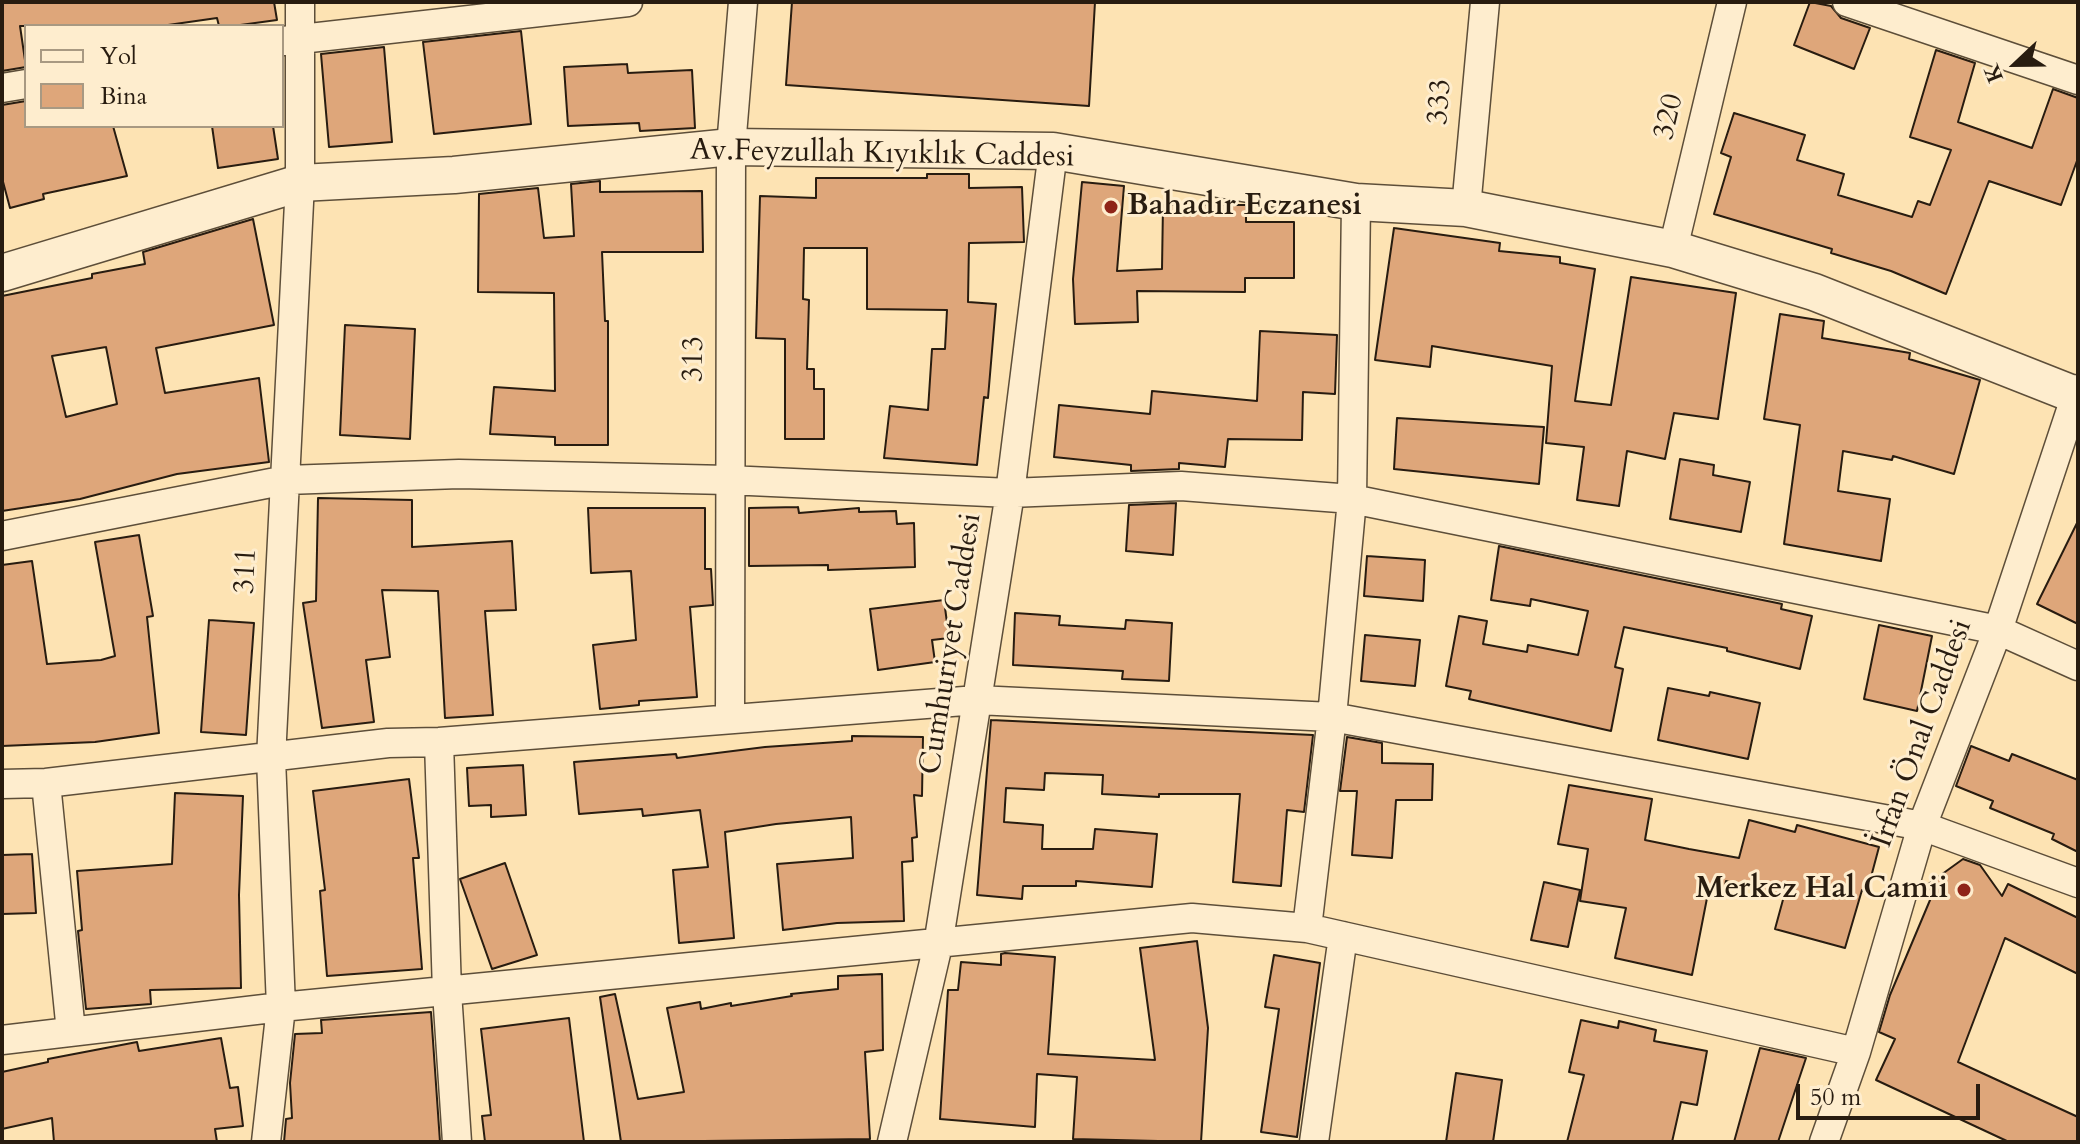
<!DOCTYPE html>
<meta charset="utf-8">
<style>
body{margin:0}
#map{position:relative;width:2080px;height:1144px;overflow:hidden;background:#fde3b3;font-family:Cardo,serif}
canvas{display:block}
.frame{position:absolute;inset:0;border:4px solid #281c10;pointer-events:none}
.legend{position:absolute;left:24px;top:24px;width:260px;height:104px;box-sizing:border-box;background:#feedce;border:2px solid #a89982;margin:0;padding:10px 14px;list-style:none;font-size:24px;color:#281c10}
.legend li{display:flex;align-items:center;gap:16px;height:40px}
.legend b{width:40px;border:2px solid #a89982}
.north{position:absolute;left:1976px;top:24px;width:80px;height:80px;-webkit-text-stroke:6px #feedce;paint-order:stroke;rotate:248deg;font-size:22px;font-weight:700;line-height:32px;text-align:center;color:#281c10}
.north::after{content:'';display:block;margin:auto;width:28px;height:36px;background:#281c10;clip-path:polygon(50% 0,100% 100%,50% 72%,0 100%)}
.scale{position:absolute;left:1796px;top:1084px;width:184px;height:36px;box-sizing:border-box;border:4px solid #281c10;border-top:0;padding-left:10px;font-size:24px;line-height:28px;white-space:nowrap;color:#281c10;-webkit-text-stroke:6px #feedce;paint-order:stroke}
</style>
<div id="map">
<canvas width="2080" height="1144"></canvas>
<div class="frame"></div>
<ul class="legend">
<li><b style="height:10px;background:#feedce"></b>Yol</li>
<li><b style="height:22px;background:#dea67a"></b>Bina</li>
</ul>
<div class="north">K</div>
<div class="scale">50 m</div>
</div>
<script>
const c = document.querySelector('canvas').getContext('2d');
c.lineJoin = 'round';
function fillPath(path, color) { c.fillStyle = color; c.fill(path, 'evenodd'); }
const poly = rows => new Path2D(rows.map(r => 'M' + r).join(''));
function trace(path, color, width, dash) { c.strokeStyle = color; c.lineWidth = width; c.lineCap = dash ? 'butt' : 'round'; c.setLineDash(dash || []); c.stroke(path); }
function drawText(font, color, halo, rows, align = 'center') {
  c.font = font + ' Cardo,serif'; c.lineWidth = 6; c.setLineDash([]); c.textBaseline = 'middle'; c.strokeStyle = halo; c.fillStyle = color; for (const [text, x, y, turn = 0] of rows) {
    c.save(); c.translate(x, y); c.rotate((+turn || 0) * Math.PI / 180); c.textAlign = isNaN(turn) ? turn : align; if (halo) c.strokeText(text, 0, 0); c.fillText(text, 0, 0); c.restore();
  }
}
const building = poly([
 [2,2,274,2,277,20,233,26,219,26,217,18,161,26,20,26,26,67,2,71,2,2],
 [792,2,1095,2,1089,106,786,85,792,2],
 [1810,2,1831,6,1841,18,1870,28,1854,69,1794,45,1810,2],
 [521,31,531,124,434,134,423,42,521,31],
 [384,47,392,142,329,147,321,54,384,47],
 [1936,50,1975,63,1958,122,2032,148,2053,89,2078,98,2078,158,2061,205,1989,181,1946,294,1891,271,1831,253,1832,249,1714,214,1731,157,1721,153,1734,113,1805,135,1797,160,1844,174,1838,195,1912,217,1918,201,1930,205,1951,150,1910,137,1936,50],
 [627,64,628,73,692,70,695,128,640,131,639,123,568,126,564,67,627,64],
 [26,101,26,126,113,126,127,176,43,194,44,199,10,208,2,178,2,105,26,101],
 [212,126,273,126,278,159,218,168,212,126],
 [927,174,969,174,969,188,1022,187,1024,242,969,243,968,302,996,304,988,398,984,397,977,465,884,458,890,406,928,410,932,349,945,349,947,310,867,309,867,248,804,248,803,299,809,300,807,369,814,369,814,389,824,389,824,439,785,439,785,339,756,338,760,196,816,198,816,178,927,178,927,174],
 [600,181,600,192,702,191,703,252,602,252,605,321,608,321,608,445,555,445,555,437,490,434,494,387,555,391,554,293,478,292,479,194,538,188,544,238,574,236,571,184,600,181],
 [1082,182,1124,186,1117,271,1162,269,1163,205,1246,205,1246,222,1294,222,1294,278,1245,278,1245,292,1137,291,1138,322,1075,324,1073,279,1082,182],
 [253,219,274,325,156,348,165,393,259,378,269,462,177,474,80,499,2,511,2,296,92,278,92,274,145,264,143,252,253,219],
 [106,347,117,404,66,417,52,356,106,347],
 [1394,228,1500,243,1499,251,1560,257,1560,263,1595,269,1575,401,1611,405,1631,277,1736,293,1718,419,1674,413,1665,459,1627,451,1619,506,1577,500,1584,447,1546,443,1552,366,1432,346,1430,367,1375,360,1394,228],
 [1780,314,1824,321,1822,338,1910,353,1909,359,1980,380,1954,474,1893,456,1892,460,1843,451,1838,491,1890,499,1881,561,1784,544,1800,425,1764,419,1780,314],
 [345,325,415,329,410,439,340,435,345,325],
 [1260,331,1337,335,1335,394,1303,392,1302,440,1228,439,1225,467,1179,463,1179,469,1131,471,1131,465,1054,457,1059,405,1150,414,1152,391,1257,401,1260,331],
 [1397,418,1544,427,1539,484,1394,469,1397,418],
 [1680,459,1714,465,1713,475,1750,482,1741,532,1670,519,1680,459],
 [318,498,412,500,412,547,512,541,516,610,485,611,493,715,445,718,438,591,382,590,390,657,366,660,374,722,322,728,303,603,316,601,318,498],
 [1176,503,1173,555,1126,551,1129,505,1176,503],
 [798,507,799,513,859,508,859,512,896,511,897,524,914,523,915,567,828,570,828,565,749,566,749,508,798,507],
 [588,508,705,508,705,569,711,569,713,605,690,607,697,697,639,701,639,705,600,709,593,645,636,640,631,571,591,573,588,508],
 [2078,521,2078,624,2037,604,2078,521],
 [139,535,153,616,147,617,159,733,95,742,2,746,2,565,32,561,47,664,101,660,115,656,95,542,139,535],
 [1499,546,1782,604,1781,609,1812,616,1800,669,1727,651,1727,648,1624,627,1615,667,1623,669,1611,731,1469,699,1471,691,1446,686,1459,616,1487,621,1483,644,1527,652,1528,645,1578,655,1588,611,1531,599,1530,606,1491,600,1499,546],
 [1367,556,1425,560,1423,601,1364,596,1367,556],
 [944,600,949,638,932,640,935,662,878,670,870,609,944,600],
 [1015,613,1060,616,1059,625,1125,629,1126,620,1172,623,1169,681,1122,679,1123,671,1013,665,1015,613],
 [209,620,254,623,246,735,201,732,209,620],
 [1879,625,1932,636,1917,711,1864,699,1879,625],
 [1365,635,1420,640,1415,686,1361,681,1365,635],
 [1668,688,1709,696,1710,692,1760,703,1748,759,1658,740,1668,688],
 [991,720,1313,735,1304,812,1287,810,1281,886,1233,882,1240,794,1159,794,1159,797,1102,794,1103,775,1045,773,1044,790,1006,788,1004,822,1043,825,1042,849,1093,849,1095,829,1157,834,1152,887,1076,881,1076,886,1023,886,1022,899,977,895,991,720],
 [852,736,923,737,922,796,914,795,917,837,912,838,913,861,902,862,904,921,837,923,783,930,777,864,853,858,851,817,776,824,725,832,734,938,679,943,673,870,708,867,700,810,643,816,642,809,579,814,574,762,676,754,677,758,765,747,852,741,852,736],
 [1347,737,1382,743,1382,763,1433,764,1432,800,1396,800,1392,858,1352,855,1357,791,1340,791,1347,737],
 [1971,746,2009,761,2012,754,2078,780,2078,852,2052,839,2054,834,1990,808,1993,801,1956,786,1971,746],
 [523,765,526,815,491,817,491,805,469,806,467,768,523,765],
 [409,779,419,858,413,858,422,969,327,976,320,891,325,890,313,791,409,779],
 [1569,785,1652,799,1645,840,1689,849,1739,858,1749,820,1795,832,1797,825,1879,847,1867,892,1862,890,1845,948,1775,929,1784,896,1726,881,1723,896,1708,893,1692,975,1615,958,1626,908,1580,901,1588,849,1558,844,1569,785],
 [175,793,243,796,239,895,241,988,150,990,151,1004,86,1009,78,931,82,930,77,871,172,864,175,793],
 [32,854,36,913,2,914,2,855,32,854],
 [1963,859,1980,865,2002,896,2008,884,2078,918,2078,974,2005,938,1958,1062,2078,1117,2078,1142,2009,1142,1876,1080,1895,1039,1879,1032,1890,995,1933,893,1927,885,1963,859],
 [505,863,537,955,492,969,460,879,505,863],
 [1544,882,1580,890,1568,947,1531,940,1544,882],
 [1197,941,1208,1028,1201,1142,1073,1139,1077,1077,1037,1074,1035,1127,940,1119,948,990,958,990,961,962,1001,965,1001,954,1005,953,1055,957,1048,1054,1155,1060,1140,948,1197,941],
 [1274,955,1320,963,1297,1137,1261,1132,1279,1009,1265,1007,1274,955],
 [882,974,883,1050,865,1052,870,1139,621,1142,600,997,615,994,638,1099,684,1092,667,1008,700,1002,701,1009,731,1003,731,1006,792,996,791,994,838,989,838,976,882,974],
 [431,1012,440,1142,284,1142,286,1119,292,1118,290,1083,295,1034,322,1033,321,1020,431,1012],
 [569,1018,584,1142,485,1142,482,1116,491,1115,481,1029,569,1018],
 [1581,1020,1618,1028,1619,1021,1656,1030,1654,1041,1707,1051,1697,1105,1681,1102,1672,1142,1567,1142,1584,1075,1569,1072,1581,1020],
 [221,1038,230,1088,238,1087,243,1126,215,1129,217,1142,54,1142,52,1118,2,1129,2,1072,48,1062,48,1059,137,1042,139,1051,221,1038],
 [1760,1048,1806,1058,1778,1142,1734,1142,1760,1048],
 [1456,1073,1502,1080,1493,1142,1446,1142,1456,1073]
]);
const minor = poly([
 [1847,2,2078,80],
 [283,41,628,2],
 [2,88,26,84],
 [1466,208,1485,2],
 [1673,249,1732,2],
 [2,536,286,480,459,474,728,480,1010,493,1181,486,1352,499,1998,630,2078,666],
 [730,717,731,147,743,2],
 [439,742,447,992,457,1142],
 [46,783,71,1032],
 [2,784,46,783,388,743,439,742,977,700,1332,717,1922,826,2078,883],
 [1307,928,1332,717,1352,499,1356,202],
 [2,1040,281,1007,1192,918,1307,928,1856,1052],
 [266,1142,281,1007,271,758,300,183,300,2],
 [892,1142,938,945,1010,493,1053,151],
 [1314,1142,1343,936],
 [1824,1142,1856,1052,1922,826,1998,630,2078,389]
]);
const tertiary = poly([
 [2,273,300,183,454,175,731,147,1053,151,1356,202,1466,208,1673,249,1814,292,2078,396]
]);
const markers = [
 [1111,207,8,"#8f2418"],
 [1964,890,8,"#8f2418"]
];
const streetNames = [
 ["333",1441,102,-85],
 ["320",1670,117,-77],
 ["Av.Feyzullah Kıyıklık Caddesi",882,155,1],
 ["313",695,359,-89],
 ["311",247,571,-87],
 ["Cumhuriyet Caddesi",952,644,-81],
 ["İrfan Önal Caddesi",1923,734,-70]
];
const poiNames = [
 ["Bahadır Eczanesi",1127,207],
 ["Merkez Hal Camii",1948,890,"right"]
];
fillPath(building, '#dea67a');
trace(building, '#281c10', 2);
trace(minor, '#5d4e39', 31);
trace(tertiary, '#5d4e39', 39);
trace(minor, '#feedce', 28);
trace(tertiary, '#feedce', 36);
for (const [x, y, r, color] of markers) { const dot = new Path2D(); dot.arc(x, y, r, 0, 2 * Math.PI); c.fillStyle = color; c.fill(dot); trace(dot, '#feedce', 3); }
drawText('30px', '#281c10', '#feedce', streetNames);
drawText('bold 30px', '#281c10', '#feedce', poiNames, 'left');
</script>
